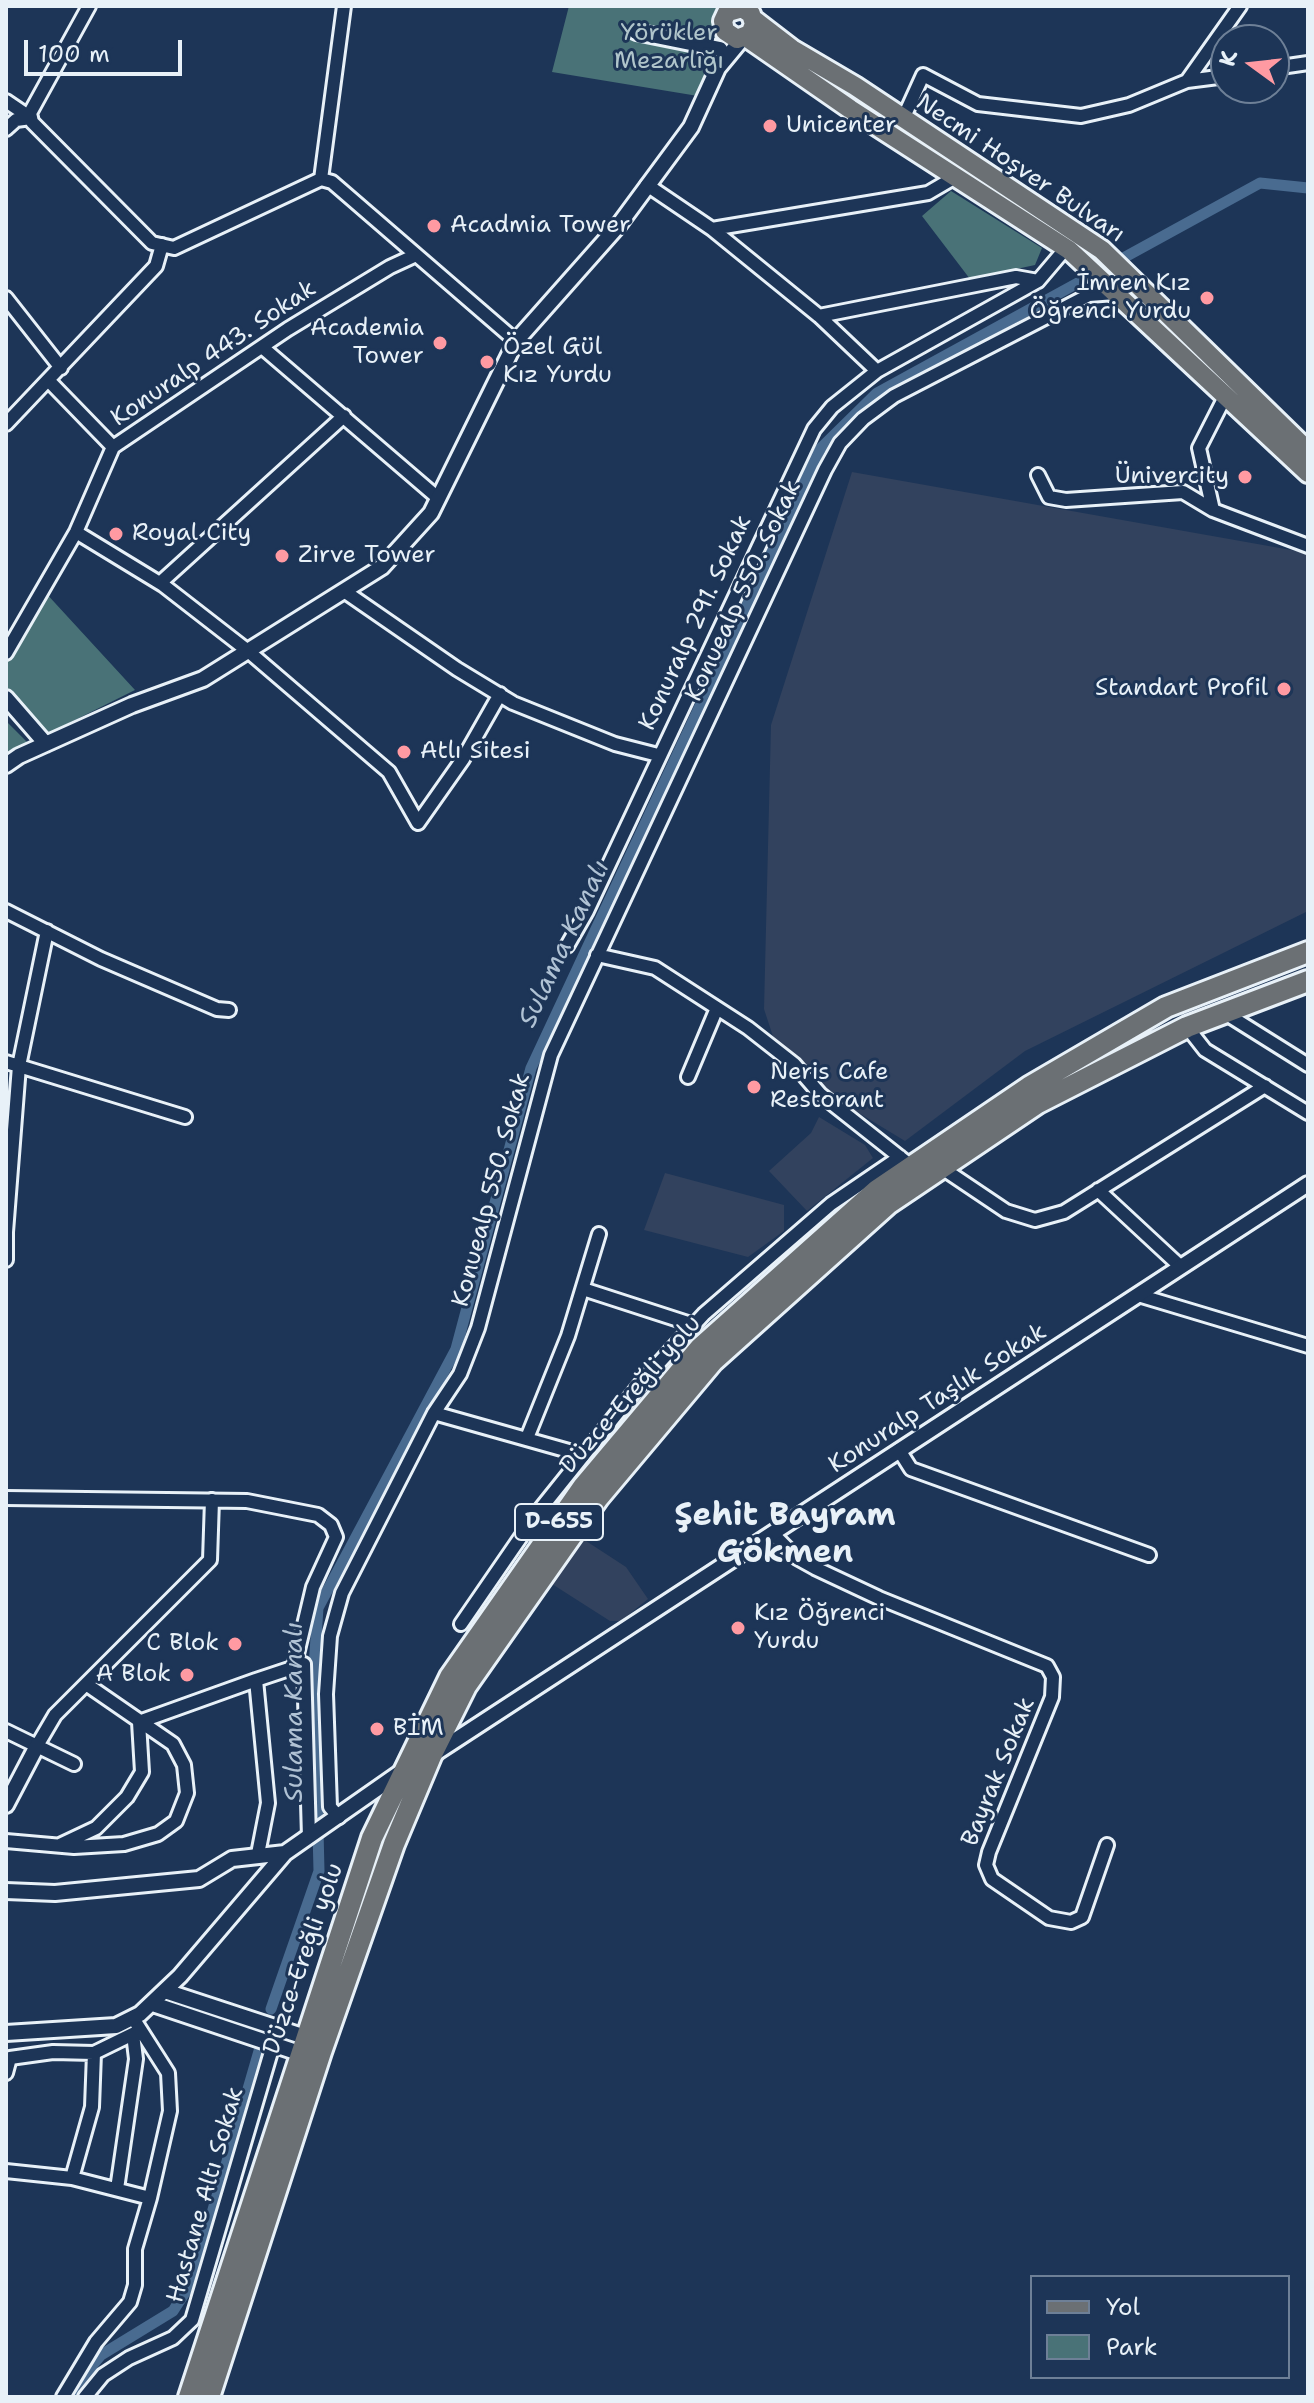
<!DOCTYPE html>
<meta charset="utf-8">
<style>
body{margin:0}
#map{position:relative;width:1314px;height:2403px;overflow:hidden;background:#1d3557;font-family:"Shantell Sans",sans-serif}
canvas{display:block}
.frame{position:absolute;inset:0;border:8px solid #e8f1f8;pointer-events:none}
.legend{position:absolute;left:1030px;top:2275px;width:260px;height:104px;box-sizing:border-box;background:#1d3557;border:2px solid #6e8097;margin:0;padding:10px 14px;list-style:none;font-size:24px;color:#e8f1f8}
.legend li{display:flex;align-items:center;gap:16px;height:40px}
.legend b{width:40px;border:2px solid #6e8097}
.north{position:absolute;left:1210px;top:24px;width:80px;height:80px;box-sizing:border-box;background:#1d3557;border:2px solid #6e8097;border-radius:50%;rotate:285deg;font-size:22px;font-weight:700;line-height:32px;text-align:center;color:#e8f1f8}
.north::after{content:'';display:block;margin:auto;width:28px;height:36px;background:#ff9aa2;clip-path:polygon(50% 0,100% 100%,50% 72%,0 100%)}
.scale{position:absolute;left:24px;top:40px;width:158px;height:36px;box-sizing:border-box;border:4px solid #e8f1f8;border-top:0;padding-left:10px;font-size:24px;line-height:28px;white-space:nowrap;color:#e8f1f8;-webkit-text-stroke:6px #1d3557;paint-order:stroke}
</style>
<div id="map">
<canvas width="1314" height="2403"></canvas>
<div class="frame"></div>
<ul class="legend">
<li><b style="height:10px;background:#6b7074"></b>Yol</li>
<li><b style="height:22px;background:#497277"></b>Park</li>
</ul>
<div class="north">K</div>
<div class="scale">100 m</div>
</div>
<script>
const c = document.querySelector('canvas').getContext('2d');
c.lineJoin = 'round';
function fillPath(path, color) { c.fillStyle = color; c.fill(path, 'evenodd'); }
const poly = rows => new Path2D(rows.map(r => 'M' + r).join(''));
function trace(path, color, width, dash) { c.strokeStyle = color; c.lineWidth = width; c.lineCap = dash ? 'butt' : 'round'; c.setLineDash(dash || []); c.stroke(path); }
function drawText(font, color, halo, rows, align = 'center') {
  c.font = font + ' "Shantell Sans",sans-serif'; c.lineWidth = 6; c.setLineDash([]); c.textBaseline = 'middle'; c.strokeStyle = halo; c.fillStyle = color; for (const [text, x, y, turn = 0] of rows) {
    c.save(); c.translate(x, y); c.rotate((+turn || 0) * Math.PI / 180); c.textAlign = isNaN(turn) ? turn : align; if (halo) c.strokeText(text, 0, 0); c.fillText(text, 0, 0); c.restore();
  }
}
const built = poly([
 [852,472,1308,553,1308,911,1025,1051,905,1141,783,1067,764,1009,771,725],
 [819,1117,865,1145,873,1158,807,1211,769,1171,811,1133],
 [665,1173,784,1205,784,1231,748,1257,644,1230],
 [583,1539,626,1567,648,1599,621,1621,610,1621,552,1584]
]);
const green = poly([
 [569,6,735,6,726,19,698,96,552,72],
 [951,191,1042,248,1035,265,970,279,922,216],
 [44,591,135,690,47,734,6,686,6,658],
 [6,721,30,745,6,757]
]);
const canal = poly([
 [271,2009,319,1871,314,1667,318,1608,456,1349,531,1068,820,449,877,393,1260,183,1308,188],
 [70,2397,75,2386,101,2355,173,2311,192,2282,259,2051]
]);
const minor = poly([
 [89,6,30,113,32,122,152,243,174,248,321,179,332,182,516,341],
 [1274,68,1308,63],
 [1187,81,1240,6],
 [6,101,31,118],
 [903,119,923,75,978,104,1081,116,1129,105,1187,81,1226,76],
 [6,129,16,120,31,118],
 [321,179,344,6],
 [647,185,712,229,819,316,877,371],
 [712,229,928,193,957,176],
 [6,298,61,368],
 [819,316,1016,277,1038,281],
 [262,347,438,498],
 [49,381,113,447],
 [6,424,156,266,162,245],
 [1038,475,1049,497,1066,500,1183,492,1213,510,1308,546],
 [1213,510,1199,448,1226,395],
 [76,532,163,585,248,651,389,772,418,823,463,759,500,694],
 [160,583,344,416],
 [344,591,457,669,513,703,615,744,658,755],
 [6,653,76,532,113,447,288,329,390,267,416,255],
 [6,911,101,959,217,1009,229,1010],
 [567,946,587,911,814,429,832,407,877,371,1038,281,1066,248],
 [597,955,655,968,748,1028,794,1064,820,1094,906,1162],
 [1225,1013,1308,1065],
 [1187,1027,1205,1050,1308,1113],
 [6,1062,185,1117],
 [688,1077,717,1008],
 [942,1168,1006,1211,1035,1220,1064,1212,1265,1086],
 [1098,1190,1181,1267],
 [6,1232,19,1066,47,931],
 [6,1232,6,1260],
 [583,1289,694,1325],
 [1138,1295,1308,1346],
 [434,1413,583,1455],
 [527,1438,568,1336,599,1234],
 [899,1450,911,1469,1149,1555],
 [6,1498,247,1501,318,1515,331,1525,336,1537,313,1587,294,1667],
 [772,1533,797,1558,815,1568,879,1598,1047,1666,1053,1677,1052,1697,989,1852,986,1865,992,1879,1049,1918,1071,1922,1082,1917,1107,1845],
 [461,1624,538,1512,647,1376,704,1314,831,1204,900,1157],
 [256,1680,304,1664,309,1837],
 [6,1731,74,1764],
 [38,1744,55,1715,210,1560,212,1500],
 [339,1817,330,1807,326,1694,330,1636,342,1593,434,1413,460,1374,478,1328,551,1055,825,470,840,443,863,419,894,396,1089,295,1115,293],
 [6,1841,74,1847,124,1844,158,1834,176,1821,187,1793,184,1765,173,1744,86,1684],
 [60,1845,96,1828,127,1797,142,1772,139,1722,256,1680,268,1803,258,1854],
 [94,2053,139,2031],
 [6,2073,10,2058,53,2052,94,2053,92,2107,72,2178],
 [6,2171,72,2178,150,2198,170,2111,168,2073,133,2018],
 [117,2189,136,2059,133,2034],
 [63,2397,96,2342,130,2302,135,2285,135,2249,150,2198],
 [85,2397,103,2375,129,2358,173,2338,192,2320,273,2045]
]);
const tertiary = poly([
 [636,32,720,49],
 [6,698,46,744],
 [6,765,19,756,132,705,203,679,382,567,431,513,516,341,618,226,691,127,718,68,742,39],
 [434,1754,1308,1184],
 [6,1805,38,1744],
 [6,1891,55,1893,199,1879,232,1859,285,1853],
 [165,1991,305,2037,312,2044],
 [153,2004,299,2053,308,2053],
 [6,2033,116,2026,140,2014,180,1976,285,1853,401,1772]
]);
const primary = poly([
 [728,12,742,8,751,14,754,24,750,34,737,39,725,31,723,21,730,6],
 [753,19,792,49,855,86,1102,250,1308,451],
 [746,37,850,109,1069,250,1308,473]
]);
const trunk = poly([
 [189,2397,372,1838,450,1677,583,1487,700,1348,877,1190,1029,1087,1166,1007,1308,952],
 [209,2397,321,2052,394,1844,431,1756,466,1686,598,1498,713,1361,888,1204,1038,1103,1187,1027,1308,981]
]);
const markers = [
 [770,126,8,"#ff9aa2"],
 [434,226,8,"#ff9aa2"],
 [1207,298,8,"#ff9aa2"],
 [440,343,8,"#ff9aa2"],
 [487,362,8,"#ff9aa2"],
 [1245,477,8,"#ff9aa2"],
 [116,534,8,"#ff9aa2"],
 [282,556,8,"#ff9aa2"],
 [1284,689,8,"#ff9aa2"],
 [404,752,8,"#ff9aa2"],
 [754,1087,8,"#ff9aa2"],
 [738,1628,8,"#ff9aa2"],
 [235,1644,8,"#ff9aa2"],
 [187,1675,8,"#ff9aa2"],
 [377,1729,8,"#ff9aa2"]
];
const shields = [
 [559,1522,88]
];
const shieldNames = [
 ["D-655",559,1522]
];
const parkNames = [
 ["Yörükler",669,34],
 ["Mezarlığı",669,62]
];
const poiNames = [
 ["Unicenter",786,126],
 ["Acadmia Tower",450,226],
 ["İmren Kız",1191,284,"right"],
 ["Öğrenci Yurdu",1191,312,"right"],
 ["Academia",424,329,"right"],
 ["Tower",424,357,"right"],
 ["Özel Gül",503,348],
 ["Kız Yurdu",503,376],
 ["Ünivercity",1229,477,"right"],
 ["Royal City",132,534],
 ["Zirve Tower",298,556],
 ["Standart Profil",1268,689,"right"],
 ["Atlı Sitesi",420,752],
 ["Neris Cafe",770,1073],
 ["Restorant",770,1101],
 ["Kız Öğrenci",754,1614],
 ["Yurdu",754,1642],
 ["C Blok",219,1644,"right"],
 ["A Blok",171,1675,"right"],
 ["BİM",393,1729]
];
const streetNames = [
 ["Necmi Hoşver Bulvarı",1020,169,34],
 ["Konuralp 443. Sokak",214,354,-34],
 ["Konuealp 550. Sokak",744,591,-65],
 ["Konuralp 291. Sokak",696,623,-65],
 ["Konuealp 550. Sokak",492,1190,-75],
 ["Düzce-Ereğli yolu",631,1395,-49],
 ["Konuralp Taşlık Sokak",938,1399,-33],
 ["Bayrak Sokak",999,1772,-68],
 ["Düzce-Ereğli yolu",304,1959,-71],
 ["Hastane Altı Sokak",206,2195,-74]
];
const waterNames = [
 ["Sulama Kanalı",565,944,-65],
 ["Sulama Kanalı",295,1712,-90]
];
const districtNames = [
 ["Şehit Bayram",785,1517],
 ["Gökmen",785,1554]
];
fillPath(built, '#32425e');
fillPath(green, '#497277');
trace(canal, '#496b90', 11);
trace(minor, '#e8f1f8', 18);
trace(tertiary, '#e8f1f8', 20);
trace(primary, '#e8f1f8', 24);
trace(trunk, '#e8f1f8', 26);
trace(minor, '#1d3557', 12);
trace(tertiary, '#1d3557', 14);
trace(primary, '#6b7074', 18);
trace(trunk, '#6b7074', 20);
for (const [x, y, r, color] of markers) { const dot = new Path2D(); dot.arc(x, y, r, 0, 2 * Math.PI); c.fillStyle = color; c.fill(dot); trace(dot, '#1d3557', 3); }
for (const [x, y, w] of shields) { const box = new Path2D(); box.roundRect(x - w / 2, y - 18, w, 36, 6); c.fillStyle = '#1d3557'; c.fill(box); trace(box, '#e8f1f8', 2); }
drawText('bold 22px', '#e8f1f8', null, shieldNames);
drawText('24px', '#b0c5cb', '#1d3557', parkNames);
drawText('24px', '#e8f1f8', '#1d3557', poiNames, 'left');
drawText('24px', '#e8f1f8', '#1d3557', streetNames);
drawText('italic 26px', '#b0c2d4', '#1d3557', waterNames);
drawText('bold 32px', '#e8f1f8', '#1d3557', districtNames);
</script>
